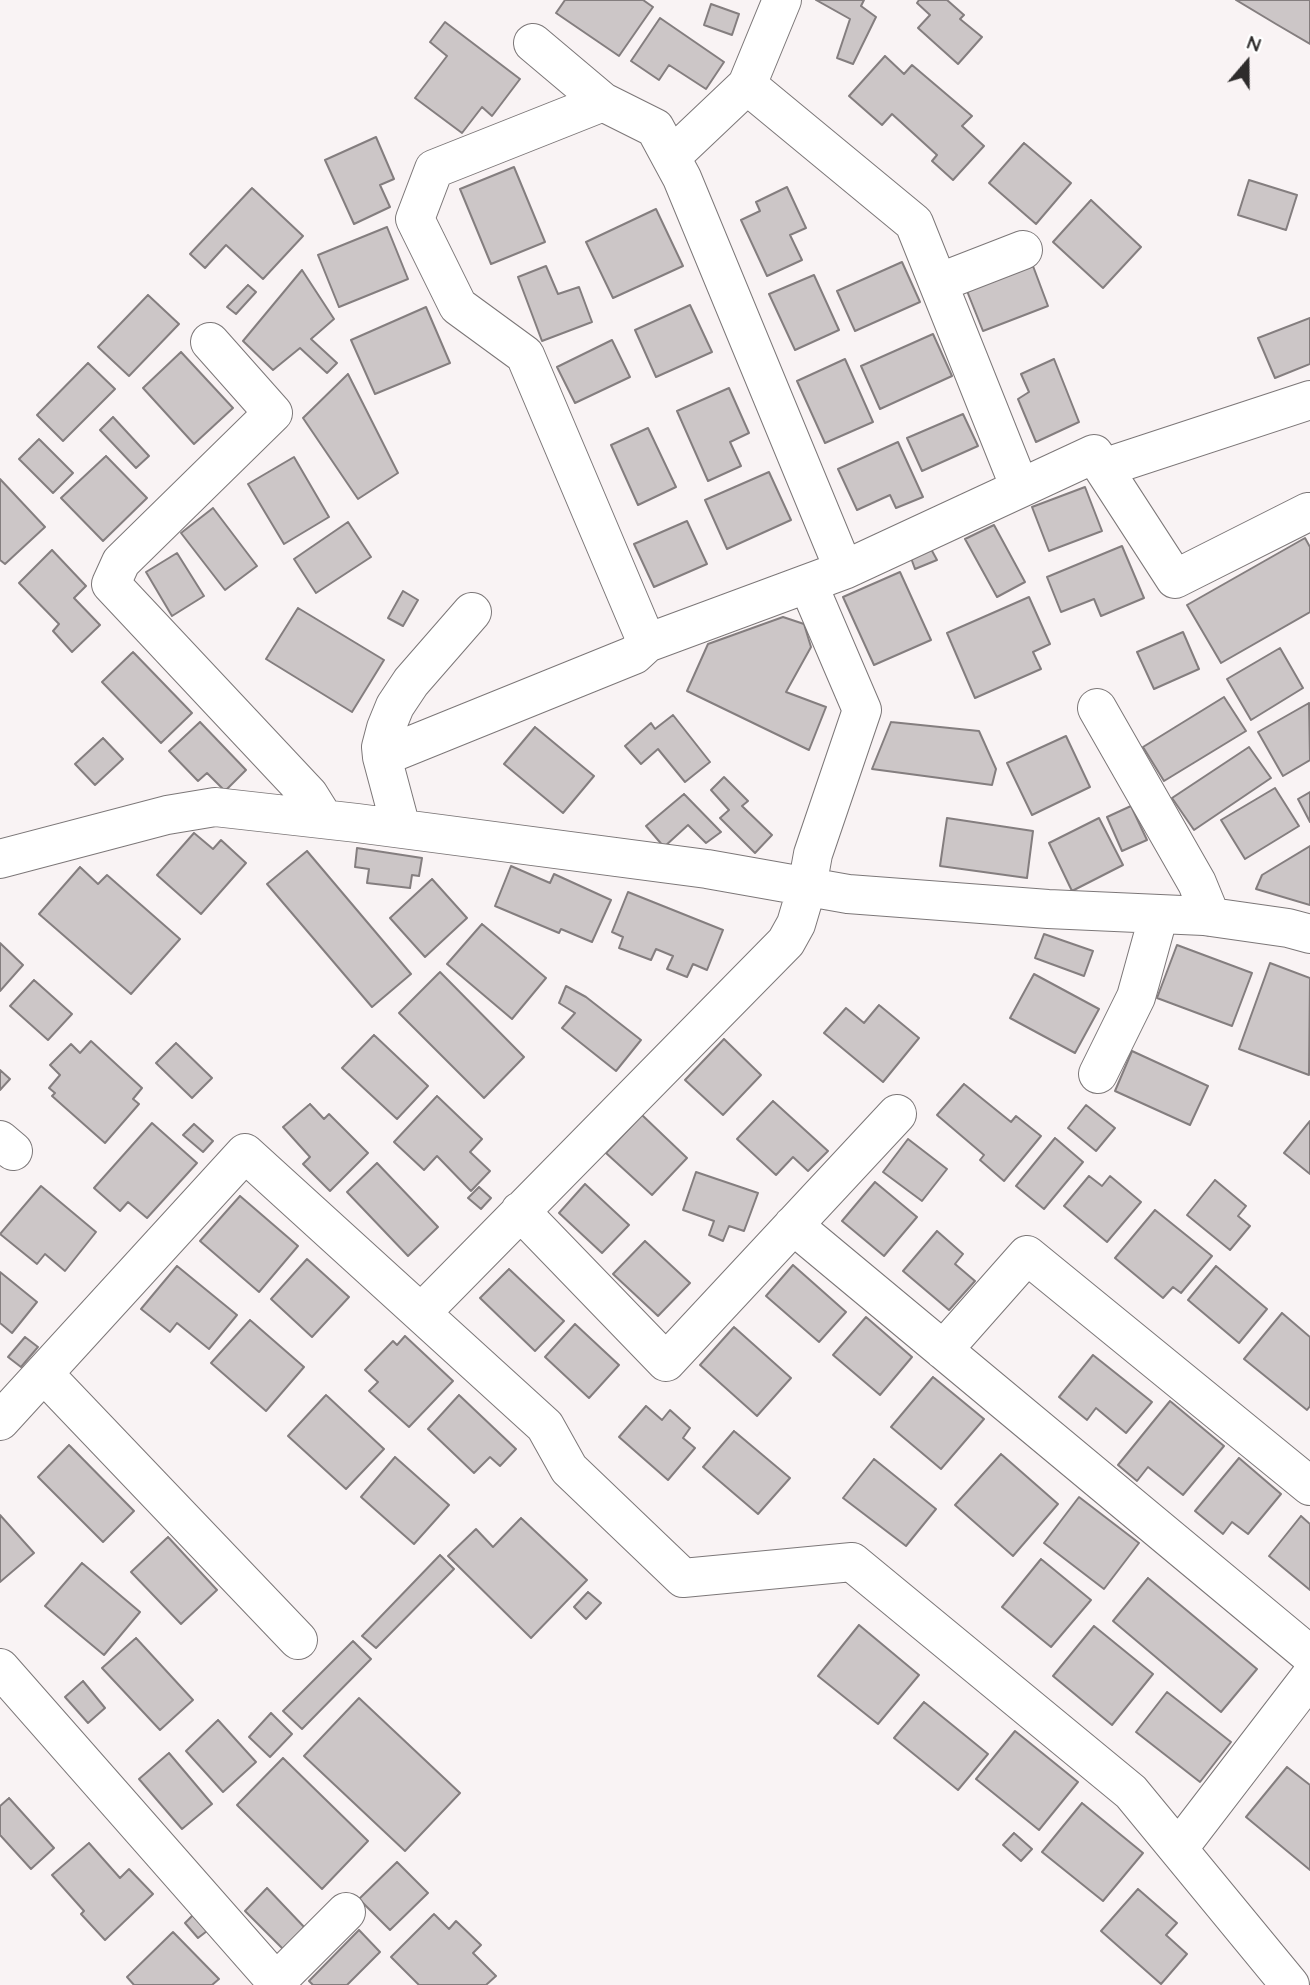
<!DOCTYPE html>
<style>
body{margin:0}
#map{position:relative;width:1310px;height:1985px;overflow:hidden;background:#f9f3f4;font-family:Quicksand,sans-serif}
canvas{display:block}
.north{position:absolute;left:1212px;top:28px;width:70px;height:70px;-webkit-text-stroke:5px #fff;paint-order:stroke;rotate:20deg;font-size:19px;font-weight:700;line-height:28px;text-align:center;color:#2e2c2c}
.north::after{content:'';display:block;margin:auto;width:24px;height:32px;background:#2e2c2c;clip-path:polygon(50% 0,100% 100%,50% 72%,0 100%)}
</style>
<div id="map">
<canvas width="1310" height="1985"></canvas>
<div class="north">N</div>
</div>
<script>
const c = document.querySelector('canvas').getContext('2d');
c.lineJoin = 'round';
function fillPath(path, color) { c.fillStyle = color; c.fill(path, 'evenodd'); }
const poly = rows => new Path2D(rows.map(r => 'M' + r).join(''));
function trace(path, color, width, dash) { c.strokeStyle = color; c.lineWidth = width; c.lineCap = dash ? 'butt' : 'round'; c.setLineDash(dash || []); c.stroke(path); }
const building = poly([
 [565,0,643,0,653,7,619,56,556,13,565,0],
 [816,0,864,0,861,6,876,17,853,64,837,58,850,19,816,0],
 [919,0,947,0,964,15,960,19,982,37,958,64,918,28,930,15,917,3,919,0],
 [1236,0,1310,0,1310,44,1276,24,1236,0],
 [711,4,739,14,732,35,704,25,711,4],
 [660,18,724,62,706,89,669,65,659,80,631,61,660,18],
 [445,22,520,79,492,116,482,107,462,133,415,98,447,56,430,42,445,22],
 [885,56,904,74,912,65,972,116,962,126,984,146,953,180,932,161,937,155,892,114,882,125,849,96,885,56],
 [376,137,394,179,380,185,390,207,354,224,325,160,376,137],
 [1024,143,1071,183,1036,224,989,183,1024,143],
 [514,167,545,242,491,264,460,189,514,167],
 [1249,180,1297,195,1286,230,1238,215,1249,180],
 [787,187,806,228,790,235,802,260,767,276,741,220,760,211,756,202,787,187],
 [252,188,303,236,263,279,226,245,205,268,190,254,252,188],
 [1091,200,1141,247,1103,288,1053,242,1091,200],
 [656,209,683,266,613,298,586,242,656,209],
 [387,227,408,279,339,307,318,255,387,227],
 [902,262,920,302,855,331,837,291,902,262],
 [546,266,558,294,579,287,592,322,542,341,518,277,546,266],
 [1033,266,1048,306,983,331,967,291,1033,266],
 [302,270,334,319,311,339,337,363,327,373,300,348,273,370,243,341,302,270],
 [814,275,839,330,795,350,769,294,814,275],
 [248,285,256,292,236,314,227,307,248,285],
 [148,295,179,324,129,376,98,347,148,295],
 [690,305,712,352,656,377,635,330,690,305],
 [426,307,450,363,375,394,351,340,426,307],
 [1310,318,1310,364,1275,378,1258,338,1310,318],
 [933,334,952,376,880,409,861,366,933,334],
 [612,340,630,377,575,403,557,367,612,340],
 [181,352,233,408,194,444,143,388,181,352],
 [845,359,873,422,825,443,797,381,845,359],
 [1054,359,1079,422,1036,442,1018,399,1029,392,1021,374,1054,359],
 [88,363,115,389,63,441,37,415,88,363],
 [348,374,398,473,358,499,303,418,348,374],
 [729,388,749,433,730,442,741,466,708,481,677,411,729,388],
 [963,414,978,446,922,471,907,438,963,414],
 [113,417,149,456,136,468,100,430,113,417],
 [648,428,676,487,638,505,611,445,648,428],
 [39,439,73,473,53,493,19,459,39,439],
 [898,442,923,497,896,508,890,495,857,510,838,469,898,442],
 [106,456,147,498,103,541,61,498,106,456],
 [294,457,329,517,284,544,248,484,294,457],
 [769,472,791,520,727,549,705,500,769,472],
 [0,479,45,527,5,564,0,560,0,479],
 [1085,487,1102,531,1049,551,1032,507,1085,487],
 [213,508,257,566,225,590,181,533,213,508],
 [687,521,707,564,654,587,634,544,687,521],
 [348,522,371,557,316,593,294,559,348,522],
 [994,525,1025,582,997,597,965,539,994,525],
 [1305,538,1310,547,1310,612,1221,663,1187,605,1305,538],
 [1122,546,1144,598,1101,616,1094,599,1061,612,1047,577,1122,546],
 [931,549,937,560,915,569,911,558,931,549],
 [52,550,86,586,74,598,100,625,72,652,53,631,59,624,19,583,52,550],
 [177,553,204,596,172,616,146,572,177,553],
 [900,572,931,640,874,665,843,597,900,572],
 [403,591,418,600,403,626,388,618,403,591],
 [1029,597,1050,644,1033,652,1041,669,975,698,947,633,1029,597],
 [298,608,384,660,352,712,266,659,298,608],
 [783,617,804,624,811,647,786,692,826,707,809,750,687,691,708,644,783,617],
 [1183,632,1199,669,1154,689,1137,652,1183,632],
 [1280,648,1303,688,1251,720,1227,679,1280,648],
 [133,652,192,713,161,743,102,682,133,652],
 [1224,697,1246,731,1164,781,1143,747,1224,697],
 [1309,703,1310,760,1283,776,1258,732,1309,703],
 [673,715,710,762,685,782,658,749,641,764,625,746,651,723,655,729,673,715],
 [200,722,246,770,225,791,207,773,198,781,169,751,200,722],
 [891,722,979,731,996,769,992,785,872,769,891,722],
 [535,727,594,776,563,813,504,764,535,727],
 [1066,736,1090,787,1032,815,1007,763,1066,736],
 [103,738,123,759,95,785,75,764,103,738],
 [1249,747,1271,778,1194,830,1172,798,1249,747],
 [724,777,748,801,742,806,772,835,755,853,720,818,729,810,711,790,724,777],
 [1275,788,1299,826,1245,859,1221,820,1275,788],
 [1310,792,1310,822,1298,799,1310,792],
 [684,794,721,832,706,843,688,825,664,847,646,826,684,794],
 [1131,806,1147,840,1122,851,1107,817,1131,806],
 [947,818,1033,831,1027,878,940,866,947,818],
 [1099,818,1123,865,1072,891,1049,843,1099,818],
 [194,833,213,849,221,840,246,863,201,914,157,875,194,833],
 [1310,846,1310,905,1256,889,1262,875,1310,846],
 [357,848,422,858,419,876,412,875,410,888,367,883,369,869,355,867,357,848],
 [307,851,411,974,372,1007,267,884,307,851],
 [511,866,550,883,554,874,611,900,592,942,561,929,559,933,495,906,511,866],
 [80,867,98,884,107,875,180,939,131,994,39,914,80,867],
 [432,879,467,918,425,957,390,918,432,879],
 [628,892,723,930,707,970,693,964,687,977,667,969,673,956,656,949,651,960,619,948,623,937,612,932,628,892],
 [482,924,546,978,512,1019,447,964,482,924],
 [1044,934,1093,951,1084,976,1035,958,1044,934],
 [0,943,23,965,0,991,0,943],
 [1177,945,1252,973,1232,1026,1157,998,1177,945],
 [1270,963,1310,978,1309,1075,1239,1049,1270,963],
 [440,972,524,1057,484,1098,399,1013,440,972],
 [1034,974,1099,1009,1075,1053,1010,1018,1034,974],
 [34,980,72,1014,48,1040,10,1006,34,980],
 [566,986,586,997,641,1040,616,1071,562,1028,575,1013,559,1003,566,986],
 [879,1005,919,1038,883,1082,824,1033,846,1008,864,1023,879,1005],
 [374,1035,428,1086,397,1119,342,1068,374,1035],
 [724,1039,761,1075,723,1115,685,1080,724,1039],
 [91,1041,142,1088,133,1099,139,1104,105,1143,52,1096,55,1093,49,1088,60,1075,50,1065,71,1044,80,1053,91,1041],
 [176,1043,212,1078,192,1098,156,1063,176,1043],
 [1132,1051,1208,1086,1190,1125,1115,1091,1132,1051],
 [0,1070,10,1079,0,1090,0,1070],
 [964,1084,1011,1122,1016,1116,1041,1136,1004,1181,980,1160,984,1155,937,1115,964,1084],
 [437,1096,482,1139,470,1152,490,1171,471,1191,437,1156,424,1170,394,1142,437,1096],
 [773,1101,828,1151,808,1171,793,1157,776,1175,737,1139,773,1101],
 [310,1104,324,1119,329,1114,368,1153,330,1191,303,1164,310,1157,283,1127,310,1104],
 [1086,1105,1115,1128,1096,1151,1068,1128,1086,1105],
 [642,1115,687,1158,652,1195,606,1153,642,1115],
 [1310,1121,1310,1174,1284,1153,1310,1121],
 [152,1123,197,1163,147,1218,128,1202,120,1211,94,1188,152,1123],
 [194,1124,213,1141,203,1152,183,1135,194,1124],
 [1055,1138,1083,1162,1044,1209,1016,1186,1055,1138],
 [908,1139,947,1169,922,1201,883,1172,908,1139],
 [377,1163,438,1227,408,1256,347,1192,377,1163],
 [696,1172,758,1193,744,1231,729,1226,723,1241,709,1235,714,1221,683,1210,696,1172],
 [1089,1176,1102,1186,1110,1176,1141,1202,1107,1242,1064,1206,1089,1176],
 [1215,1180,1246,1206,1238,1216,1250,1226,1230,1250,1187,1215,1215,1180],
 [875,1182,917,1217,884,1256,842,1221,875,1182],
 [585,1184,629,1225,602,1253,559,1213,585,1184],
 [41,1186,96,1232,65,1271,45,1254,37,1264,0,1234,41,1186],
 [479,1187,491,1198,481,1209,468,1198,479,1187],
 [240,1196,298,1246,259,1292,200,1241,240,1196],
 [1155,1210,1212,1256,1181,1293,1173,1287,1163,1298,1115,1258,1155,1210],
 [937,1231,963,1254,955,1264,975,1281,949,1310,903,1271,937,1231],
 [645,1241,690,1283,658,1316,613,1274,645,1241],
 [307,1259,349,1297,312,1337,271,1299,307,1259],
 [793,1265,846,1312,819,1342,766,1296,793,1265],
 [177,1266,237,1315,209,1349,177,1323,170,1332,141,1309,177,1266],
 [1216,1266,1267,1309,1239,1343,1188,1300,1216,1266],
 [509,1269,564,1321,535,1351,480,1298,509,1269],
 [0,1272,37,1302,12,1333,0,1323,0,1272],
 [1282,1313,1310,1337,1310,1406,1307,1410,1244,1359,1282,1313],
 [866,1317,912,1357,880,1395,833,1355,866,1317],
 [250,1320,304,1367,266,1411,211,1363,250,1320],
 [575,1324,619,1365,589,1398,545,1357,575,1324],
 [734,1327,791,1378,757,1416,700,1365,734,1327],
 [405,1336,453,1381,409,1427,369,1391,378,1382,365,1370,393,1341,397,1345,405,1336],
 [25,1337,38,1347,21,1367,8,1357,25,1337],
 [1093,1355,1152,1402,1126,1433,1096,1408,1087,1420,1059,1397,1093,1355],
 [933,1377,984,1419,941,1469,891,1427,933,1377],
 [326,1395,384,1449,346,1489,288,1436,326,1395],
 [459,1395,516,1449,500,1466,490,1457,474,1473,428,1429,459,1395],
 [1170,1401,1224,1446,1183,1495,1148,1467,1137,1481,1118,1465,1170,1401],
 [646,1406,662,1420,670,1410,690,1428,683,1438,695,1448,668,1480,619,1437,646,1406],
 [734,1431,790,1478,758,1514,703,1467,734,1431],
 [69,1445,134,1511,103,1542,38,1477,69,1445],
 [1001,1454,1058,1504,1013,1556,955,1505,1001,1454],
 [395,1457,449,1505,414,1544,361,1497,395,1457],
 [1239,1458,1281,1494,1248,1534,1232,1522,1223,1534,1195,1511,1239,1458],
 [874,1459,936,1509,906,1546,843,1498,874,1459],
 [1079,1497,1139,1543,1104,1589,1044,1543,1079,1497],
 [0,1515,34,1553,0,1582,0,1515],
 [1301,1516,1310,1524,1310,1590,1269,1556,1301,1516],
 [521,1518,587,1580,531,1638,448,1556,476,1529,493,1547,521,1518],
 [168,1537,217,1590,181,1624,131,1572,168,1537],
 [440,1555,454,1569,376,1648,362,1636,440,1555],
 [1041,1559,1091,1600,1051,1647,1002,1607,1041,1559],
 [82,1563,140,1612,104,1655,45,1606,82,1563],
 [1148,1578,1257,1669,1221,1712,1113,1621,1148,1578],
 [588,1592,601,1603,586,1619,574,1607,588,1592],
 [859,1625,919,1675,878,1724,818,1676,859,1625],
 [1094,1626,1153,1674,1112,1725,1053,1676,1094,1626],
 [136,1638,193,1700,160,1730,102,1668,136,1638],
 [353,1641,371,1659,302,1729,283,1711,353,1641],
 [83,1681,105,1708,88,1723,65,1697,83,1681],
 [1167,1692,1231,1742,1200,1782,1136,1732,1167,1692],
 [359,1698,460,1793,405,1851,304,1756,359,1698],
 [924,1702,988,1754,958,1790,894,1738,924,1702],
 [271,1713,292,1734,270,1757,249,1737,271,1713],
 [218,1720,256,1762,223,1792,186,1751,218,1720],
 [1015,1731,1078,1782,1039,1830,976,1779,1015,1731],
 [169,1753,212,1804,182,1829,139,1779,169,1753],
 [283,1758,368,1841,322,1889,237,1805,283,1758],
 [1287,1767,1310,1785,1310,1870,1246,1817,1287,1767],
 [9,1798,54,1848,31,1869,0,1835,0,1806,9,1798],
 [1082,1803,1143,1853,1103,1901,1042,1852,1082,1803],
 [1014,1833,1032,1849,1021,1861,1003,1845,1014,1833],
 [89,1843,120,1878,129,1869,153,1894,105,1940,81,1914,84,1911,52,1875,89,1843],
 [397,1862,428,1893,390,1930,359,1899,397,1862],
 [267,1888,306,1929,285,1951,245,1911,267,1888],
 [1138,1889,1177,1923,1166,1935,1187,1954,1161,1984,1101,1931,1138,1889],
 [434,1914,449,1929,456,1921,481,1945,473,1953,496,1976,486,1985,419,1985,391,1957,434,1914],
 [193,1915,207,1931,198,1938,185,1923,193,1915],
 [359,1930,380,1952,347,1985,313,1985,309,1981,359,1930],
 [173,1932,219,1979,212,1985,134,1985,127,1977,173,1932]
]);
const minor = poly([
 [533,43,603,102,655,128,682,178,844,570],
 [747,85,914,223,1020,488],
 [603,102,434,169,415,219,458,306,525,355,647,643,844,570,1094,454,1175,579,1308,512],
 [671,157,747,85,782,0],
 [938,283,1023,250],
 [210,342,273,413,121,562,111,584,309,795,324,819],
 [1103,468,1310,400],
 [1097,708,1197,883,1211,917],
 [382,757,634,655,647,643],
 [401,828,382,757,381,747,386,728,395,706,411,682,472,612],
 [0,859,167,815,215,807,357,823,707,869,848,894,1048,909,1204,916,1288,928,1310,934],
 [1098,1074,1136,997,1159,914],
 [0,1140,13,1151],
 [520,1211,666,1362,897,1114],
 [793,1225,1310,1655],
 [421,1313,786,942,796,924,807,887,813,854,862,710,808,584],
 [943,1350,1027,1255,1310,1486],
 [44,1374,298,1640],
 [0,1421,245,1153,545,1426,569,1469,683,1578,852,1562,1131,1792,1290,1985],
 [0,1668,279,1985],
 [1178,1849,1310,1677],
 [276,1982,346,1912]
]);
fillPath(building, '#ccc6c7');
trace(building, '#847e7f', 2);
trace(minor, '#7c7778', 40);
trace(minor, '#fff', 38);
</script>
